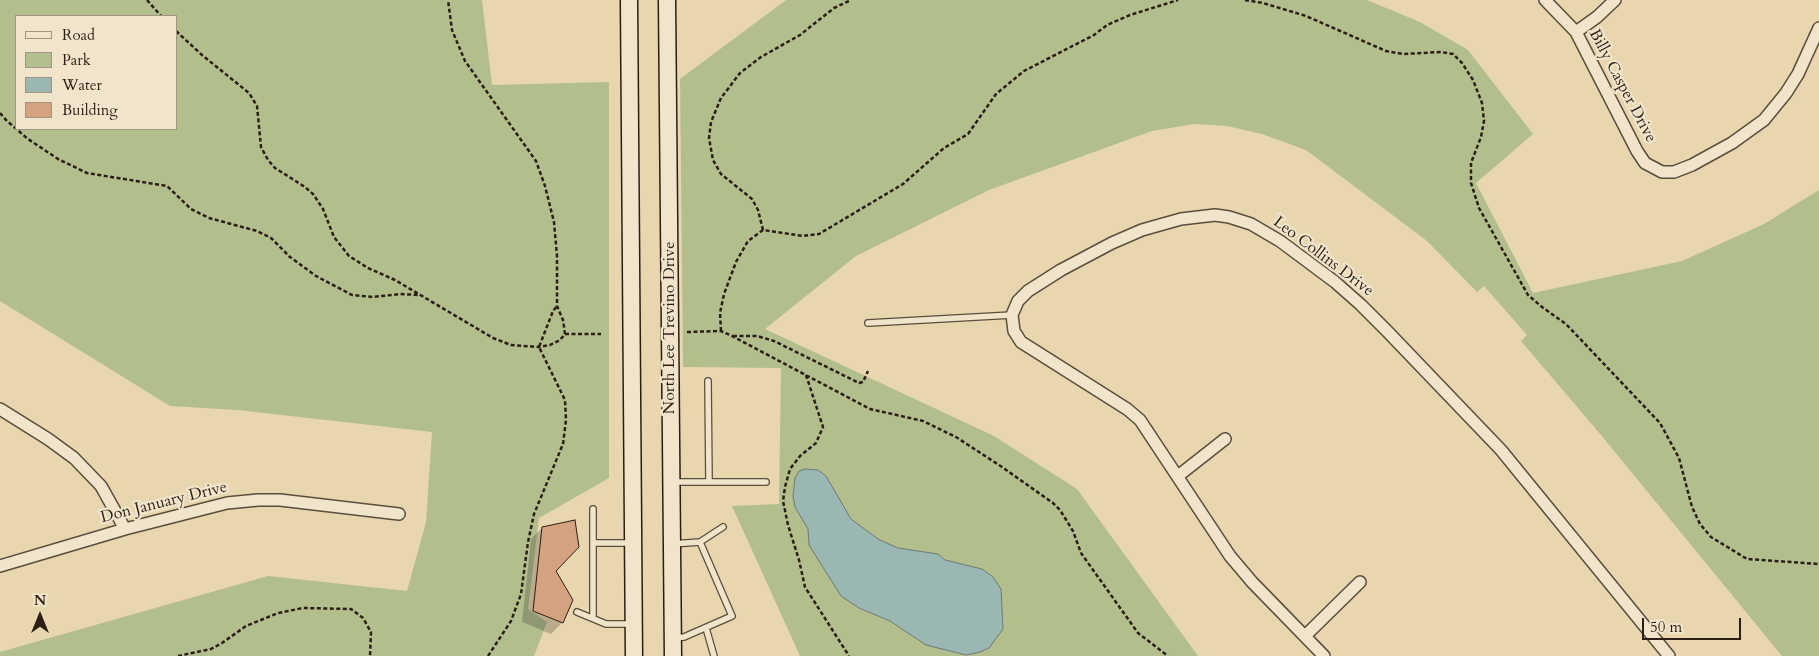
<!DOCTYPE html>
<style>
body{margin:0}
#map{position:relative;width:1819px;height:656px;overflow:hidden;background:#e8d6af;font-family:Cardo,serif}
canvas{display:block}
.legend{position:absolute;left:15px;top:15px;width:162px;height:115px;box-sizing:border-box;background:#f0e4cb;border:1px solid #a19582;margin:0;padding:6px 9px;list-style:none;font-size:15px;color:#2b1f15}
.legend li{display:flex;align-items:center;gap:10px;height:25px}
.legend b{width:25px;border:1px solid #a19582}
.north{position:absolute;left:15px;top:591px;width:50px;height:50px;-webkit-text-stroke:4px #f0e4cb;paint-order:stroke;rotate:0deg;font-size:14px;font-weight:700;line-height:20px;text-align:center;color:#2b1f15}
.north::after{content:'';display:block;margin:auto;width:18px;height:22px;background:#2b1f15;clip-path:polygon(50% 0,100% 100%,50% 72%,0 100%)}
.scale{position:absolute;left:1642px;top:618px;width:99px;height:22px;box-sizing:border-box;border:2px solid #2b1f15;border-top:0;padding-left:6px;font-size:15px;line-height:18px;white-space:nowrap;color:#2b1f15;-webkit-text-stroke:4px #f0e4cb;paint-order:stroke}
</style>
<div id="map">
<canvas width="1819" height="656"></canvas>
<ul class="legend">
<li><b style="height:6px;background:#f0e4cb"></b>Road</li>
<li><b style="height:14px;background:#b3be8d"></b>Park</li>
<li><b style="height:14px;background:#9ab7b4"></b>Water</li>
<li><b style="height:14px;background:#d4a27f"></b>Building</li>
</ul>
<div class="north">N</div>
<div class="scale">50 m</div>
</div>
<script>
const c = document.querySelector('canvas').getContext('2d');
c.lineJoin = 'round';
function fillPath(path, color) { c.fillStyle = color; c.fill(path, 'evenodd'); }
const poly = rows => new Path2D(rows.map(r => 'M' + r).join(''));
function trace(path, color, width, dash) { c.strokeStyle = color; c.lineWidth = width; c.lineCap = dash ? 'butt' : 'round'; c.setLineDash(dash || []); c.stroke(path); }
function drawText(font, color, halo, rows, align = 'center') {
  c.font = font + ' Cardo,serif'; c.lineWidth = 4.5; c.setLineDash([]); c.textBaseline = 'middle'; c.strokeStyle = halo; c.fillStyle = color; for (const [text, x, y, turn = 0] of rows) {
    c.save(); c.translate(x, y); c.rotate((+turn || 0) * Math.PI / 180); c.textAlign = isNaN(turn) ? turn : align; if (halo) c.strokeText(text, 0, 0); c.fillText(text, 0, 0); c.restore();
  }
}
const green = poly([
 [0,0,482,0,492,85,609,82,609,478,539,518,528,609,547,622,534,656,0,656,0,652,268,576,407,591,426,522,432,432,238,410,170,406,0,301],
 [176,16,176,129,16,129,16,16],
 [786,0,1367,0,1420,22,1468,50,1533,134,1476,183,1533,293,1682,261,1764,224,1819,190,1819,656,1782,656,1601,435,1521,341,1527,335,1484,286,1477,292,1427,241,1306,150,1262,134,1227,126,1194,124,1152,131,989,190,856,256,765,329,994,436,1077,489,1198,656,800,656,732,506,779,504,781,368,683,367,680,79]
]);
const water = poly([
 [805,469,818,470,826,476,851,519,878,539,898,548,938,554,945,560,982,569,993,577,1001,589,1003,629,989,648,980,652,966,655,926,645,890,621,859,608,841,596,809,545,808,529,795,507,793,496,795,478,799,471,805,469]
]);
const shadow = poly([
 [542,528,555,571,572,600,562,623,551,634,522,622,531,539]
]);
const building = poly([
 [575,520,579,547,556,571,573,600,563,623,533,611,542,527,575,520]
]);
const path = poly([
 [147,0,161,16],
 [1245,0,1263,3,1306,16,1386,51,1403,54,1441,52,1453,54,1462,63,1473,80,1482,103,1484,121,1481,137,1471,163,1471,183,1479,208,1528,295,1542,307,1566,324,1660,423,1679,458,1692,507,1700,524,1711,537,1747,559,1819,564],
 [176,31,202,55,249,93,257,106,261,147,268,160,275,168,305,187,313,194,323,209,334,237,349,256,368,268,395,280,493,338,511,345,539,347,550,345,560,340,565,334,563,320,557,306,557,256,554,222,545,186,536,161,465,61,452,30,448,0],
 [0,113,7,121,28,139,58,159,87,173,167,186,191,209,209,218,257,231,271,238,290,257,316,276,352,295,373,297,400,294,418,295],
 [763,230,758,210,752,199,721,174,713,160,709,138,711,122,721,98,740,73,761,57,800,35,834,8,851,0],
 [721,331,720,313,724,294,736,262,748,241,763,230,803,236,819,234,903,184,944,148,968,134,996,94,1024,71,1094,35,1107,25,1130,15,1178,0],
 [687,332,721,331,732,336,870,409,923,421,956,437,1002,467,1053,503,1060,510,1073,531,1081,553,1138,633,1168,656],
 [565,334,601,334],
 [733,336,757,336,774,341,859,383,863,382,868,371],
 [806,375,823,427,816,443,800,456,790,469,785,487,783,501,788,525,799,560,805,587,849,656],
 [178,656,211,649,222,643,246,626,278,613,303,608,351,609,363,618,371,632,370,656],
 [488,656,511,621,521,594,528,542,534,514,563,444,566,420,565,400,539,347,553,311,557,306]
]);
const lane = poly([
 [868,323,1012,315],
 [708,381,709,482],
 [674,482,766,482],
 [593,509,593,618],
 [593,543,631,543],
 [672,544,700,542],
 [577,612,606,624,633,624],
 [706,628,714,656],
 [675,638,684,637,732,616,700,542,723,527]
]);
const street = poly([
 [1545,0,1576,32,1637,151,1645,163,1662,172,1674,172,1692,165,1732,143,1764,120,1786,93,1798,74,1819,28],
 [1576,32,1597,17,1615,0],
 [0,409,48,439,74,458,101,486,125,529],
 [1178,476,1225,439],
 [0,566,125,529,227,503,258,500,280,500,399,514],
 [1305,636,1360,582],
 [1324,656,1252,582,1230,556,1140,420,1127,409,1021,342,1014,331,1012,315,1018,301,1028,291,1061,270,1112,243,1142,230,1181,219,1215,215,1229,217,1251,224,1280,241,1335,282,1361,305,1387,331,1501,450,1669,656]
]);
const secondary = poly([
 [629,0,634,656],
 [667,0,673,656]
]);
const streetNames = [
 ["Billy Casper Drive",1622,86,62],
 ["Leo Collins Drive",1323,257,37],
 ["North Lee Trevino Drive",670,328,-90],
 ["Don January Drive",164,503,-14]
];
fillPath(green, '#b3be8d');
fillPath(water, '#9ab7b4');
trace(water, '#6e7a74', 1);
fillPath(shadow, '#0003');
fillPath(building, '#d4a27f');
trace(building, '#2b1f15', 1);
trace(lane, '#5a4d3c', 8);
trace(street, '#5a4d3c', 14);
trace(secondary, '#2b1f15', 19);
trace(path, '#2b1f15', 2.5, [4, 2.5]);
trace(lane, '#f0e4cb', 5.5);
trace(street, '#f0e4cb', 11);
trace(secondary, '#f0e4cb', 16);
drawText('16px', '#2b1f15', '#f0e4cb', streetNames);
</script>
